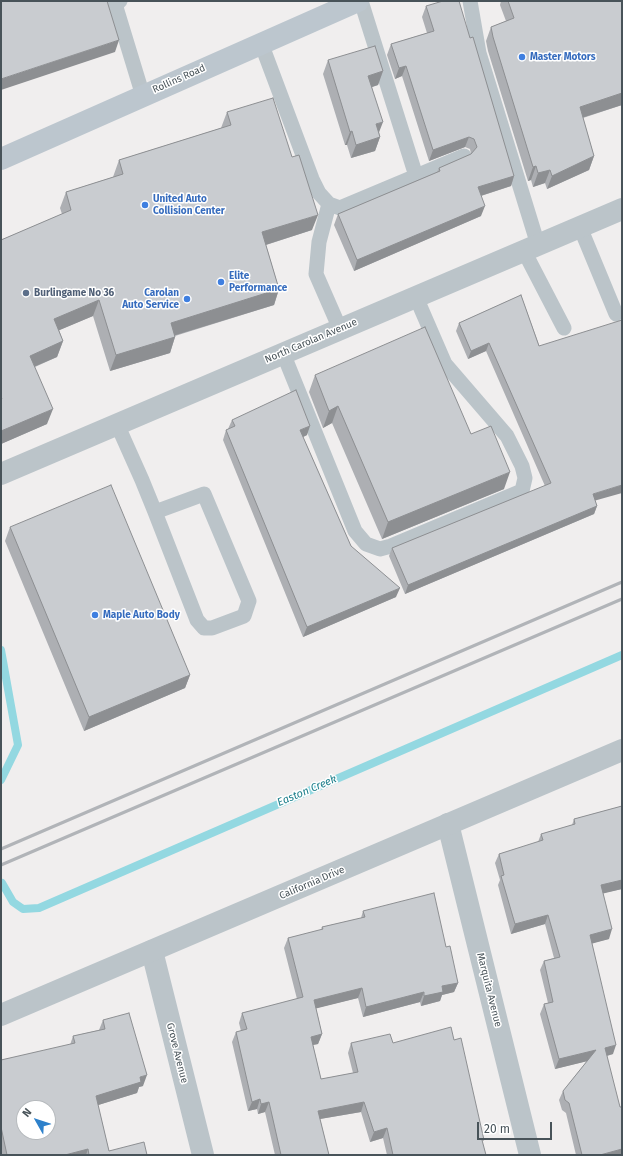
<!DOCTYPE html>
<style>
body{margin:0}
#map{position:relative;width:623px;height:1156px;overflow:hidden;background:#f0eeee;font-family:"Fira Sans",sans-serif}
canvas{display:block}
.frame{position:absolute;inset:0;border:2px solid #485359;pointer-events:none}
.north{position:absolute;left:16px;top:1100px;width:40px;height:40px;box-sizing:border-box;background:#fff;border:1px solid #b6babd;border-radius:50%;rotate:309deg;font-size:11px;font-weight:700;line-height:16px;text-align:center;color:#485359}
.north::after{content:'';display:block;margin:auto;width:14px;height:18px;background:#2e81cb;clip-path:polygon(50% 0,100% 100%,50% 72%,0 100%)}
.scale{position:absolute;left:477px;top:1122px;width:75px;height:18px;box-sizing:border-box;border:2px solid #485359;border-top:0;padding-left:5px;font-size:12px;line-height:14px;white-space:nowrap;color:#485359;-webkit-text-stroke:3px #fff;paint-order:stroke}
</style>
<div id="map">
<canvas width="623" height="1156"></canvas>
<div class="frame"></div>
<div class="north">N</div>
<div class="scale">20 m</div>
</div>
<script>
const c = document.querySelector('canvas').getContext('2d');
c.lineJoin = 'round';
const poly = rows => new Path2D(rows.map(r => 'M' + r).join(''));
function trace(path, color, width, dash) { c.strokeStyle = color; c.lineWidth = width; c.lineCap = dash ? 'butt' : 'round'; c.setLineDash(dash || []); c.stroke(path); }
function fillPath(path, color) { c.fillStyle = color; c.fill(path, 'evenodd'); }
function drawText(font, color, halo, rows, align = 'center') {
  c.font = font + ' "Fira Sans",sans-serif'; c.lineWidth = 3; c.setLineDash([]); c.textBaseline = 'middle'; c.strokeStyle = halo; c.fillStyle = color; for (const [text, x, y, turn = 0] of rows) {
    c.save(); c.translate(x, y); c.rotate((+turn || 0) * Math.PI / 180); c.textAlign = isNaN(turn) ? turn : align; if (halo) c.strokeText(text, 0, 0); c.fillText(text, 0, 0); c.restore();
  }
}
const stream = poly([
 [1,650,18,745,1,780],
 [2,883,13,902,23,909,39,908,622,655]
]);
const service = poly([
 [120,1,115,4,143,96],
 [361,1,416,176],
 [470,1,479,53,538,245],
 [261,43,312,179,319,193,329,204,340,208,464,156],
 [329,204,319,242,316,274,340,329],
 [580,227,616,314],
 [524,251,564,328],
 [283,353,355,531,366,544,380,549,391,546,522,491,525,478,522,466,507,436,445,364,416,297],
 [117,424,142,480,155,512,197,620,204,628,212,628,244,616,249,601,204,494,155,512]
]);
const minor = poly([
 [1,474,622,209],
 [448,824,530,1155],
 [152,951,203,1155]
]);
const tertiary = poly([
 [1,1015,622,750]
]);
const secondary = poly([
 [1,159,358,1]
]);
const rail = poly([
 [1,849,622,582],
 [1,865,622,599]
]);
const wall = poly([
 [501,1,622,1,622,105,583,118,594,156,589,170,547,189,545,183,533,187,531,180,528,181,488,51,486,41,491,27,506,21,500,5],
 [426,6,514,176,511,186,481,196,481,216,354,271,334,225,338,214,437,172,439,168,471,154,470,149,465,147,429,161,402,76,395,79,387,55,391,44,427,33,422,17],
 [328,60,383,71,378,85,372,87,379,132,380,137,375,151,351,158,347,145,345,145,323,74],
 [227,112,312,230,266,245,279,289,274,305,175,336,175,337,170,353,110,371,93,316,59,330,63,341,57,357,35,367,47,424,1,444,1,240,62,214,60,208,66,192,113,177,119,160,221,128],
 [521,295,597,506,594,514,405,594,389,556,392,548,545,486,486,351,468,359,456,331,459,323],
 [315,375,471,434,504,489,382,539,332,423,323,428,309,392],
 [232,420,307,435,303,437,351,546,396,597,303,637,223,440,226,430,228,429],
 [10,527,190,675,185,688,84,731,5,541],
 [622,806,622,889,603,893,609,939,592,943,613,1054,607,1056,622,1155,576,1155,566,1113,562,1110,559,1100,563,1091,587,1061,555,1069,540,1014,544,1004,548,1003,540,970,544,961,554,958,545,924,511,934,498,885,500,880,495,863,499,854,538,842,541,834,572,825,574,819],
 [363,911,446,947,458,983,454,992,442,995,440,1001,421,1006,420,1002,363,1017,358,998,316,1008,322,1034,318,1044,313,1045,321,1079,353,1073,348,1053,351,1043,393,1043,454,1040,486,1155,387,1155,383,1138,370,1142,361,1112,320,1119,329,1155,275,1155,265,1112,258,1114,257,1109,248,1111,232,1042,236,1032,241,1031,239,1023,242,1013,297,999,284,948,288,938,321,930,322,927,361,918],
 [103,1020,143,1086,139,1087,137,1093,98,1105,109,1151,147,1155,1,1155,1,1060,70,1045,73,1036,99,1030]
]);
const shadedWall = poly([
 [119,40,115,52,1,90,1,79],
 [406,66,402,76,395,79,399,68],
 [383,71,378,85,363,90,368,76],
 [622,93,622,105,575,120,580,107],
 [383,122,378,135,376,124],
 [352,131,347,145,345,145,350,132],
 [380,137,375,151,351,158,356,145],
 [469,137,465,147,429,161,433,150],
 [594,156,589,170,547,189,552,176],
 [536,166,531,180,528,181,533,167],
 [550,170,545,183,533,187,538,173],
 [514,176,511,186,474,198,478,187],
 [485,206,481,216,354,271,357,260],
 [318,215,312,230,256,248,262,232],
 [279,289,274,305,166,338,171,323],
 [99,300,93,316,48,335,54,319],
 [175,337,170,353,110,371,116,355],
 [63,341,57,357,24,371,30,356],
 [489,343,486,351,468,359,471,351],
 [338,406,332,423,323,428,329,411],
 [53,409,47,424,1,444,1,431],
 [310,426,307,435,297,440,300,430],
 [510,472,504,489,382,539,388,522],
 [622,485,622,493,590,502,593,494],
 [597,506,594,514,405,594,408,585],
 [400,588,396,597,303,637,307,627],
 [190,675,185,688,84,731,89,717],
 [622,880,622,889,597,895,601,885],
 [548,915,545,924,511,934,515,924],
 [612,929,609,939,587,945,590,935],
 [458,983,454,992,442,995,440,1001,421,1006,424,996,442,986],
 [362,988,358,998,310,1010,314,1000],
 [424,992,420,1002,363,1017,366,1007],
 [322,1034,318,1044,307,1046,311,1037],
 [616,1045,613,1054,602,1057,605,1048],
 [596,1050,592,1060,555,1069,559,1059],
 [147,1075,143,1086,139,1087,137,1093,92,1107,96,1096,140,1077],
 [260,1099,257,1109,248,1111,252,1102],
 [269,1102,265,1112,258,1114,261,1104],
 [364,1102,361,1112,314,1120,318,1111],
 [387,1128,383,1138,370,1142,374,1132],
 [88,1149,86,1155,65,1155],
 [622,1149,622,1155,600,1155]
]);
const building = poly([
 [1,1,107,1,119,40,1,79,1,1],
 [443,1,459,1,470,38,473,37,514,176,478,187,485,206,357,260,338,214,440,171,439,168,471,154,477,147,474,139,469,137,433,150,406,66,399,68,391,44,434,31,426,6,443,1],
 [508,1,622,1,622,93,580,107,594,156,552,176,550,170,538,173,536,166,533,167,493,37,491,27,514,18,508,1],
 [375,46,383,71,368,76,383,122,376,124,380,137,356,145,352,131,350,132,328,60,375,46],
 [273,98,292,157,299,155,318,215,262,232,279,289,171,323,175,337,116,355,99,300,54,319,63,341,30,356,53,409,1,431,1,399,2,399,1,397,1,240,71,210,66,192,123,174,119,160,231,125,227,112,273,98],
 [521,295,539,346,622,320,622,485,593,494,597,506,408,585,392,548,551,483,489,343,471,351,459,323,521,295],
 [425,327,471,434,491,426,510,472,388,522,338,406,329,411,315,375,425,327],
 [296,390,310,426,300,430,351,546,400,588,307,627,226,430,235,426,232,420,296,390],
 [111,485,190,675,89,717,10,527,111,485],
 [622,806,622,880,601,885,612,929,590,935,616,1045,605,1048,620,1107,622,1107,622,1149,600,1155,582,1155,569,1103,565,1100,563,1091,596,1050,559,1059,544,1004,553,1002,544,961,560,957,548,915,515,924,501,876,504,875,499,854,543,840,541,834,575,824,574,819,622,806],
 [434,893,446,947,450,946,458,983,442,986,443,992,424,996,424,992,366,1007,362,988,314,1000,322,1034,311,1037,321,1079,358,1072,351,1043,390,1034,393,1043,451,1027,454,1040,461,1038,484,1140,482,1140,486,1155,393,1155,387,1128,374,1132,364,1102,318,1111,329,1155,281,1155,269,1102,261,1104,260,1099,252,1102,236,1032,247,1029,242,1013,303,997,288,938,323,929,322,927,365,917,363,911,434,893],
 [129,1013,147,1075,140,1077,141,1082,96,1096,109,1151,144,1142,147,1155,89,1155,88,1149,65,1155,7,1155,1,1127,1,1060,75,1043,73,1036,105,1029,103,1020,129,1013],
 [24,1108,48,1108,48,1132,24,1132,24,1108]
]);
const markers = [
 [522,57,4,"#3f7fe0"],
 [145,205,4,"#3f7fe0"],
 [221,282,4,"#3f7fe0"],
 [26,293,4,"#5c6f8a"],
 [187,299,4,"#3f7fe0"],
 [95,615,4,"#3f7fe0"]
];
const shopNames = [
 ["Master Motors",530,57],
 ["United Auto",153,199],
 ["Collision Center",153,211],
 ["Elite",229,276],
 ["Performance",229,288],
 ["Carolan",179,293,"right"],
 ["Auto Service",179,305,"right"],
 ["Maple Auto Body",103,615]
];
const streetNames = [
 ["Rollins Road",179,79,-24],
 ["North Carolan Avenue",311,341,-23],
 ["California Drive",312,883,-23],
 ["Marquita Avenue",489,990,76],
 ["Grove Avenue",177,1053,76]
];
const serviceNames = [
 ["Burlingame No 36",34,293]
];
const waterNames = [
 ["Easton Creek",307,791,-23]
];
trace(stream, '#93d8e1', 8);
trace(service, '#bbc4c9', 15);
trace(minor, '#bbc4c9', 22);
trace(tertiary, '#bbc4c9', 22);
trace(secondary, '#bcc6ce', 22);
trace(rail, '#b1b4b8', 3);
fillPath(wall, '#adafb3');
fillPath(shadedWall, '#8d8f92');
fillPath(building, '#c9ccd0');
trace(building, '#8d8f92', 1);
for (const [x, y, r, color] of markers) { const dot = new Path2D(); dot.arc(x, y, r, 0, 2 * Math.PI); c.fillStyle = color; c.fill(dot); trace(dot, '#fff', 1.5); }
drawText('bold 10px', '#366cbe', '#fff', shopNames, 'left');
drawText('10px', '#485359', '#fff', streetNames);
drawText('bold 10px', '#4e5e75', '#fff', serviceNames, 'left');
drawText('italic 11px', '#1b7e8a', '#fff', waterNames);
</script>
